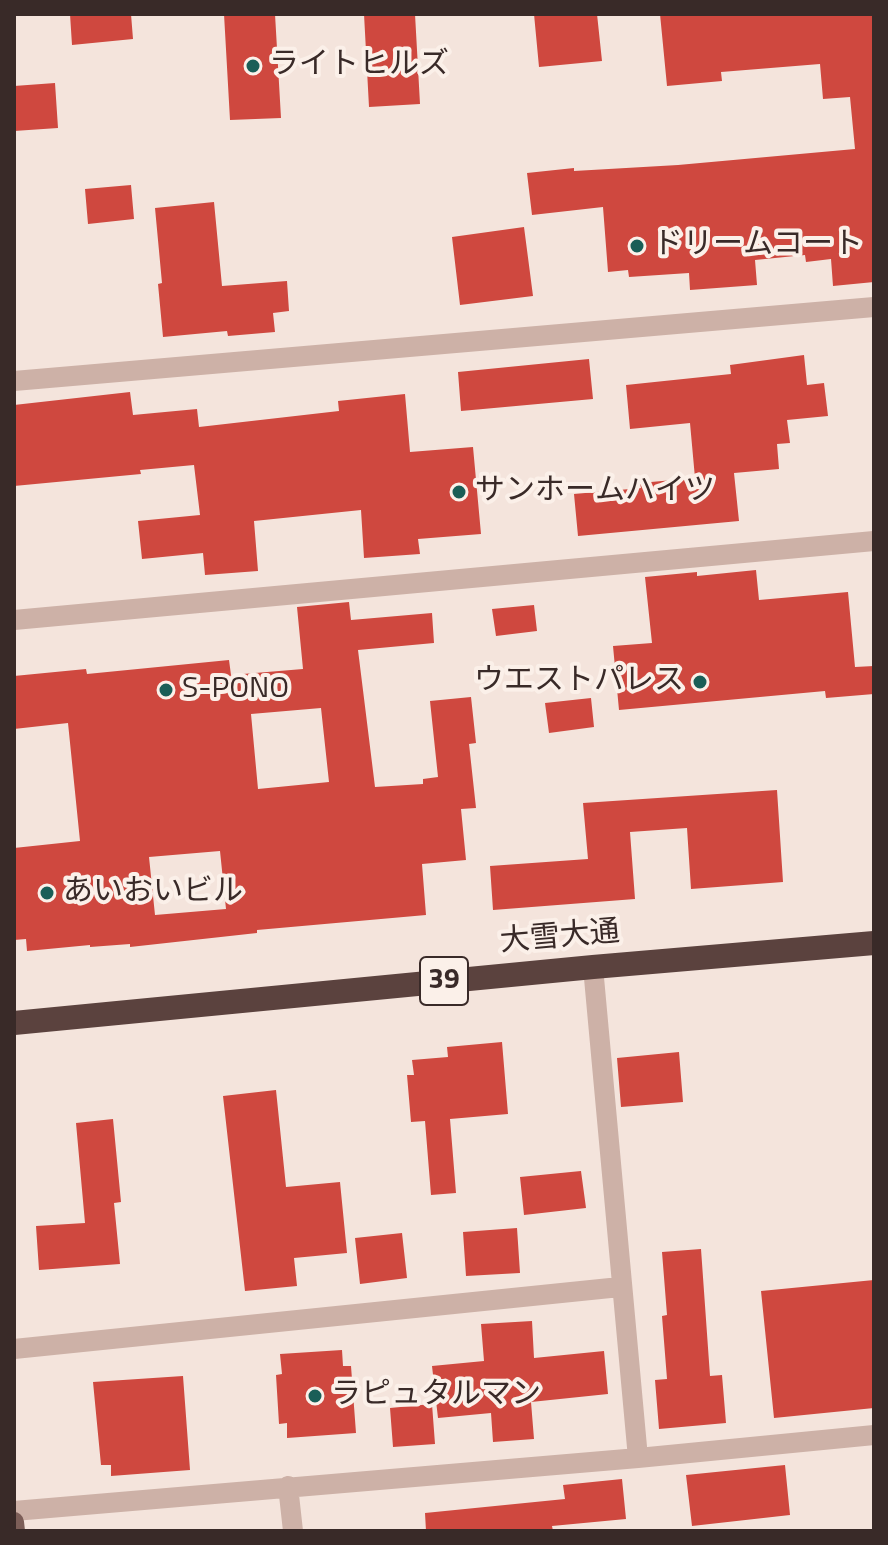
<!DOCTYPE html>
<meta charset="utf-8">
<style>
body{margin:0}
#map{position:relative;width:888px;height:1545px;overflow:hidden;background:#f4e4dc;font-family:"Titillium Web",sans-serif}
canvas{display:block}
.frame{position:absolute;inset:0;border:16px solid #392a28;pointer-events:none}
</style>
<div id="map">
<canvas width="888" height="1545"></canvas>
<div class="frame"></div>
</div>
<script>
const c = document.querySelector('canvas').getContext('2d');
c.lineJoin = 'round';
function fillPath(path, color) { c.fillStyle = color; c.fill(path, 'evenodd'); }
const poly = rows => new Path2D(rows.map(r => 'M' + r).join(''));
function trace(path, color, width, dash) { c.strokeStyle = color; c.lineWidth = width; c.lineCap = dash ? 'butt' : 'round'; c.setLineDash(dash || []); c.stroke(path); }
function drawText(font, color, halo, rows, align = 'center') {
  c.font = font + ' "Titillium Web","Noto Sans JP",sans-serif'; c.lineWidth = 8; c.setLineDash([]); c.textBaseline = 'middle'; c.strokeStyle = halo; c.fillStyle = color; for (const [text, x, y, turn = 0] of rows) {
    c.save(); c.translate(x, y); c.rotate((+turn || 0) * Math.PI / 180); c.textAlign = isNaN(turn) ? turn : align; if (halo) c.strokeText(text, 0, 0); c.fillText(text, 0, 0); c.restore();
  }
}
const building = poly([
 [70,14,131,14,133,39,72,45],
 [224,14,275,14,281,118,230,120],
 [364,14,415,14,420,104,369,107],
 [534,14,597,14,602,61,539,67],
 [660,14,874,14,874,282,833,286,831,259,806,262,805,255,755,260,757,285,690,290,689,273,629,277,628,270,608,272,603,207,532,215,527,173,574,168,574,171,678,165,855,149,850,97,823,99,820,64,721,72,722,81,667,86],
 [55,83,58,128,14,131,14,86],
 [131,185,134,219,88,224,85,189],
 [214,202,222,286,287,281,289,311,273,313,275,332,228,336,227,331,163,337,158,284,162,283,155,208],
 [524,227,533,296,460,305,452,237],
 [804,355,807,385,824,383,828,416,787,420,790,443,777,444,779,469,734,473,739,521,578,536,574,494,641,488,640,483,695,478,690,423,630,429,626,385,731,374,730,365],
 [589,359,593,399,461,411,458,372],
 [130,392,133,415,197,409,199,427,339,411,338,401,405,394,410,452,473,447,481,534,418,539,420,554,364,558,361,510,254,521,258,571,205,575,203,553,142,559,138,521,200,515,194,465,140,470,141,474,14,486,14,405],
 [756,570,759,600,848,592,855,667,874,666,874,694,826,698,825,691,619,710,613,646,652,643,645,577,697,572,697,576],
 [349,602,351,620,432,613,434,643,358,650,375,787,423,784,423,779,438,777,430,701,471,697,476,743,469,744,476,808,461,809,466,860,422,864,426,915,257,930,257,933,130,947,130,944,90,947,90,945,27,951,26,939,14,940,14,848,80,841,68,723,14,729,14,676,86,669,87,674,229,660,231,675,303,669,297,607],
 [321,708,329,782,258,789,251,714],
 [220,851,226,909,155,915,149,857],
 [534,605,537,631,496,636,492,609],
 [591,698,594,727,549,733,545,703],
 [777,790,783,882,691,889,687,828,630,832,635,899,493,910,490,866,588,859,583,803],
 [502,1042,508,1114,450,1119,456,1193,431,1195,425,1121,411,1122,407,1075,414,1075,412,1060,448,1057,447,1047],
 [679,1052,683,1102,621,1107,617,1058],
 [276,1090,286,1187,340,1182,347,1253,294,1258,297,1286,245,1291,223,1096],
 [113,1119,121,1202,114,1203,120,1264,39,1270,36,1226,85,1223,76,1123],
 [581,1171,586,1208,524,1215,520,1177],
 [517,1228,520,1273,466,1276,463,1232],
 [402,1233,407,1278,360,1284,355,1238],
 [701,1249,710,1376,722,1375,726,1423,659,1429,655,1380,667,1379,662,1316,667,1315,662,1252],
 [874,1280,874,1408,774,1418,761,1291],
 [532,1321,534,1358,604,1351,608,1394,531,1402,534,1439,493,1442,491,1413,438,1418,432,1366,484,1361,481,1324],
 [342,1350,343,1366,351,1366,356,1433,287,1438,287,1423,279,1424,276,1375,282,1374,280,1354],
 [183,1376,190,1470,111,1476,111,1465,101,1465,93,1382],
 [432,1404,435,1444,393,1447,390,1408],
 [785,1465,790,1515,692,1526,686,1475],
 [622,1479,626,1519,552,1526,553,1531,426,1531,425,1513,565,1499,563,1485]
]);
const street = poly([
 [14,381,874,307],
 [14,620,874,541],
 [593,967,638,1458],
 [14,1349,620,1287],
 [288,1486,293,1531],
 [14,1511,638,1458,874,1435]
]);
const primary = poly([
 [14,1522,15,1531]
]);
const highway = poly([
 [14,1023,593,967,874,943]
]);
const markers = [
 [253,66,8,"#1a5e57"],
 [637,246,8,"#1a5e57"],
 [459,492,8,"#1a5e57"],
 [700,682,8,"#1a5e57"],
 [166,690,8,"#1a5e57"],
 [47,893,8,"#1a5e57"],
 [315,1396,8,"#1a5e57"]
];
const shields = [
 [444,981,48]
];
const shieldNames = [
 ["39",444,981]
];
const poiNames = [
 ["ライトヒルズ",269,66],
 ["ドリームコート",653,246],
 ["サンホームハイツ",475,492],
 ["ウエストパレス",684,682,"right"],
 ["S-PONO",182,690],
 ["あいおいビル",63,893],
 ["ラピュタルマン",331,1396]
];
const streetNames = [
 ["大雪大通",560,938,-5]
];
fillPath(building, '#cf483f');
trace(street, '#cdb1a7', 20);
trace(primary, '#7c5e58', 20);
trace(highway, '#5b423e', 24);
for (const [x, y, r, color] of markers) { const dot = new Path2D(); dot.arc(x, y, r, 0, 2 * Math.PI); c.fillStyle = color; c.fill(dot); trace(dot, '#fbf0e9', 3); }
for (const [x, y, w] of shields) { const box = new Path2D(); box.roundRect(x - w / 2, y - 24, w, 48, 6); c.fillStyle = '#fbf0e9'; c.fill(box); trace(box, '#392a28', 2); }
drawText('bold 28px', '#392a28', null, shieldNames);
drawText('30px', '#392a28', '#fbf0e9', poiNames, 'left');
drawText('30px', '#392a28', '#fbf0e9', streetNames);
</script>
